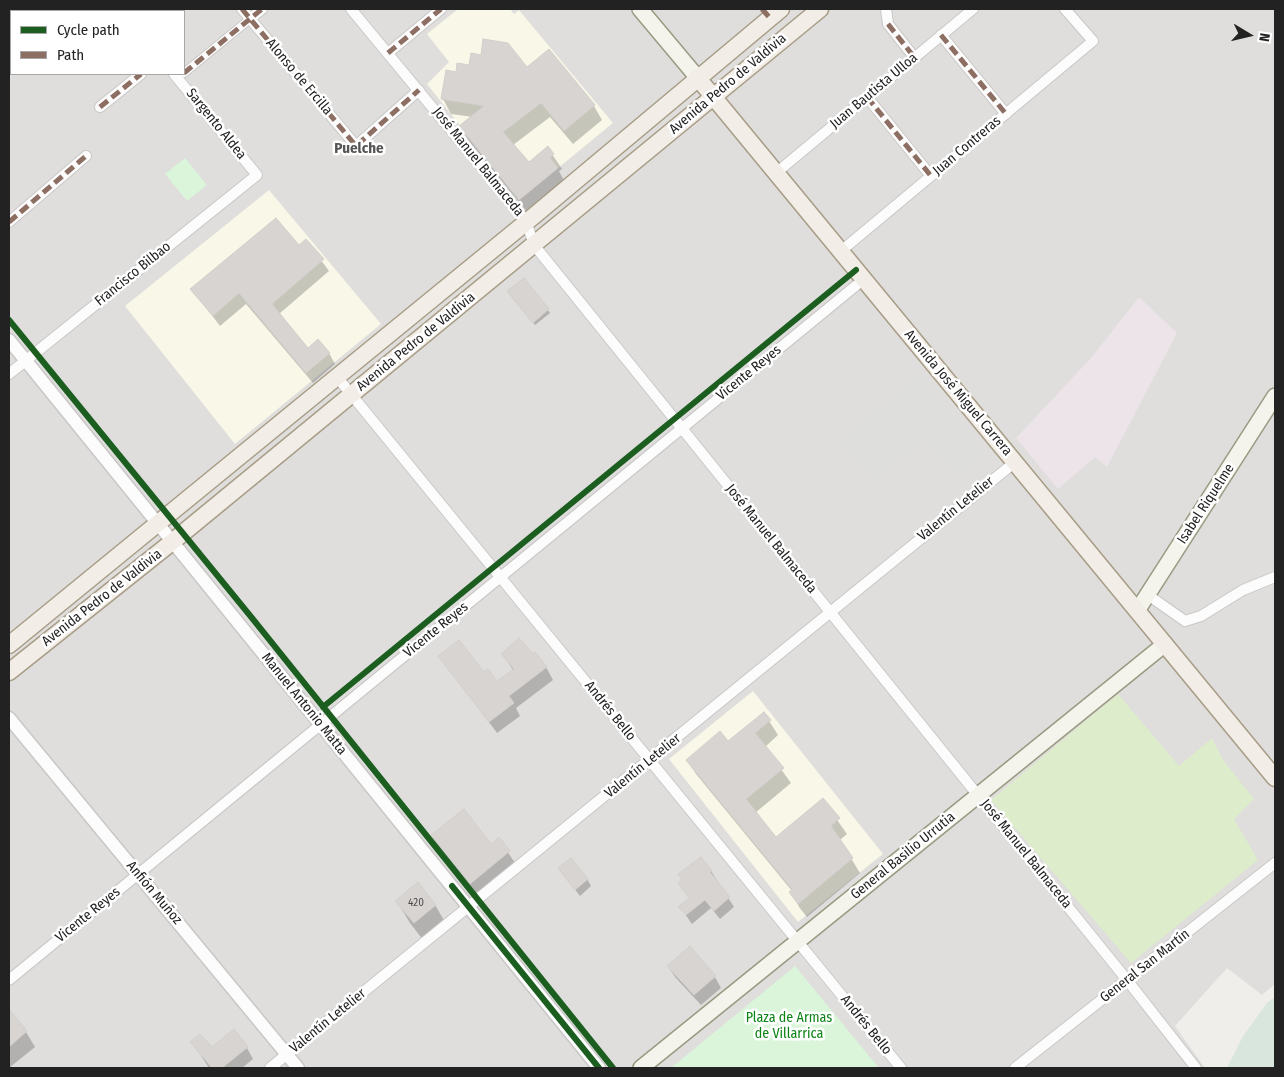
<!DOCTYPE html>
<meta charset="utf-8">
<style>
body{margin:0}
#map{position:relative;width:1284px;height:1077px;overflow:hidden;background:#f0eeeb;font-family:"Fira Sans Condensed",sans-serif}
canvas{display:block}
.frame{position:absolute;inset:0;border:10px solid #222;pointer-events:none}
.legend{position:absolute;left:10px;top:10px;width:175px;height:65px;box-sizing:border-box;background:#fff;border:1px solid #a7a7a7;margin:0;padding:6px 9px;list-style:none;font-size:15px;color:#222}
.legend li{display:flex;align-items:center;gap:10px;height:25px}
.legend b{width:25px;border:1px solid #a7a7a7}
.north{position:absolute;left:1224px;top:10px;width:50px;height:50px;-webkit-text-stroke:4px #fff;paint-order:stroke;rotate:99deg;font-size:14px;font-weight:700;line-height:20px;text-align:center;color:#222}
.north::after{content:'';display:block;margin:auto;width:18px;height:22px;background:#222;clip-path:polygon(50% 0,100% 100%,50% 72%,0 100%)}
</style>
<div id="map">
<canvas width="1284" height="1077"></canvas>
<div class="frame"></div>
<ul class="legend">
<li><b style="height:6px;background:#1b5e20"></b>Cycle path</li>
<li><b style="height:6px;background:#8d6e63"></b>Path</li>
</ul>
<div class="north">N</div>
</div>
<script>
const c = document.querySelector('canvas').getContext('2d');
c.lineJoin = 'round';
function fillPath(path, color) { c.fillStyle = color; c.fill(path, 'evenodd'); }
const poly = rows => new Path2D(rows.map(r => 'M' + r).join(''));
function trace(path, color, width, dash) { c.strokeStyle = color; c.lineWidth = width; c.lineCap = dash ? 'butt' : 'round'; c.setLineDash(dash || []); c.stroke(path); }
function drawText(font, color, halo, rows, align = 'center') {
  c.font = font + ' "Fira Sans Condensed",sans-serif'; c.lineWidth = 5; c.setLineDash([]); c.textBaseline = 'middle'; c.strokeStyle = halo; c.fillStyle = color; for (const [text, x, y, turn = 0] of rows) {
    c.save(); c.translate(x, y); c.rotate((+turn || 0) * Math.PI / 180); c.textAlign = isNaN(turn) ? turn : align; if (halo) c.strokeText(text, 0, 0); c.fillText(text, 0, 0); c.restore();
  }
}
const residential = poly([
 [9,9,1275,9,1275,984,1262,995,1227,968,1175,1026,1205,1068,9,1068],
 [11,11,184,11,184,74,11,74]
]);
const industrial = poly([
 [1139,297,1177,333,1107,467,1095,457,1058,489,1016,438,1091,358]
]);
const education = poly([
 [458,9,510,9,514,14,519,10,613,123,519,200,427,84,449,62,427,34],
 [269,190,381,324,235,444,125,306],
 [753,691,883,854,798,922,669,759]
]);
const religious = poly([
 [920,375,985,452,958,475,926,437,874,481,841,442]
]);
const grass = poly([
 [1118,694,1179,766,1212,738,1223,760,1254,799,1234,819,1258,860,1131,963,991,800]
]);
const wetland = poly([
 [1275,997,1275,1068,1227,1068,1243,1036,1267,1003]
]);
const park = poly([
 [185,158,207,185,187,201,165,174],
 [795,966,879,1068,671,1068]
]);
const shadow = poly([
 [527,69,594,106,602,120,573,144,550,117,513,145,529,164,548,148,562,169,559,171,565,183,528,213,469,141,461,127,473,117,451,114,443,99,457,73],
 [306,240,329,271,279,314,308,349,329,353,335,364,313,383,246,304,220,326,192,289,299,247],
 [524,279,550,313,535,325,510,295],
 [503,654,546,667,553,680,516,708,520,716,497,733,440,656,484,674,497,683,513,670],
 [764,713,778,735,765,747,791,783,755,813,776,839,823,800,847,834,840,840,860,873,807,917,799,907,792,891,696,774,687,760,728,743],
 [432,836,491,846,499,839,517,866,479,898,441,850],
 [559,869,587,879,591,886,580,896],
 [711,871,734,907,720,919,711,908,692,924,680,907,690,899,680,884],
 [397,901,435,905,448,927,427,945,410,923],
 [689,948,715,977,721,988,701,1005,675,977,668,966],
 [9,1011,26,1032,35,1047,9,1068],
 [192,1042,212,1049,247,1048,253,1059,242,1068,209,1068]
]);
const building = poly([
 [483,39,508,43,527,67,549,49,595,105,564,131,541,103,503,132,529,162,548,146,554,154,550,158,558,168,519,200,459,126,484,106,441,99,446,70,456,72,457,63,469,65,471,53,481,55,483,39],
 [276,218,299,245,306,239,324,259,272,304,308,348,318,339,330,353,306,373,239,293,213,316,190,289,276,218],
 [524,278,549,309,533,323,507,291,524,278],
 [519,638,533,654,535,652,547,667,509,696,514,703,489,722,438,656,459,640,484,672,488,669,497,681,514,669,501,654,519,638],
 [764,712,771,720,755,733,784,768,746,799,776,837,823,798,840,818,831,826,853,858,798,904,789,892,792,889,686,760,720,731,728,741,764,712],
 [464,809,491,844,499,837,510,851,470,884,431,835,464,809],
 [701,857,712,871,710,872,730,897,714,911,705,900,686,915,678,907,689,898,678,883,682,880,678,874,701,857],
 [571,858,588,879,575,890,558,868,571,858],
 [418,882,436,905,414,923,395,901,418,882],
 [690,946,716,976,694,995,667,966,690,946],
 [9,1009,27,1031,9,1047,9,1009],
 [234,1029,248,1047,222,1068,212,1068,190,1042,200,1034,212,1047,234,1029]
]);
const pedestrian = poly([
 [184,73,250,19]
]);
const minor = poly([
 [97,9,99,11],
 [242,9,356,146,419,90],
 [351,9,526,221,534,245,1127,980,1196,1068],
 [886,9,888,24,914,57],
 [250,19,262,9],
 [941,35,1006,114],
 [388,53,441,9],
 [867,97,931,176],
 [100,107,141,74],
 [776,173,973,9],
 [9,222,86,156],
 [841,251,1093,41,1065,9],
 [9,374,257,175,174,74],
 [337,377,901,1068],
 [1148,595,1185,621,1201,616,1243,590,1275,577],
 [9,980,864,279],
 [270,1068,1015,462],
 [1015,1068,1275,863]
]);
const tertiary = poly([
 [9,340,599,1068],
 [9,718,298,1068]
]);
const secondary = poly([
 [640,9,697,77],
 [1137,611,1275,396],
 [641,1068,1165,644]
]);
const primary = poly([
 [697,77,1275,778],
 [9,645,535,215,781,9],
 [9,672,172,542,820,9]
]);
const quiet = poly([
 [242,9,356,146,419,90],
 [762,9,770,18],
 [888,24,914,57],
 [941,35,1006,114],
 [388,53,441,9],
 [184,73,262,9],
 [867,97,931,176],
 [100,107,141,74],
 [9,222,86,156]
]);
const cycleway = poly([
 [9,320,252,618,613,1068],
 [323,707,856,270],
 [452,886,599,1068]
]);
const numberNames = [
 ["420",416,903]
];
const streetNames = [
 ["Alonso de Ercilla",299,77,50],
 ["Avenida Pedro de Valdivia",728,84,-40],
 ["Juan Bautista Ulloa",874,91,-40],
 ["Sargento Aldea",216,124,51],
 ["Juan Contreras",967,146,-40],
 ["José Manuel Balmaceda",478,162,51],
 ["Francisco Bilbao",133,274,-39],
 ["Avenida Pedro de Valdivia",416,342,-39],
 ["Vicente Reyes",749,373,-39],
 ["Avenida José Miguel Carrera",958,393,50],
 ["Isabel Riquelme",1206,504,-57],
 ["Valentín Letelier",956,509,-39],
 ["José Manuel Balmaceda",771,539,51],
 ["Avenida Pedro de Valdivia",102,598,-38],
 ["Vicente Reyes",436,630,-39],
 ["Manuel Antonio Matta",304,704,51],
 ["Andrés Bello",610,711,51],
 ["Valentín Letelier",643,766,-39],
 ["José Manuel Balmaceda",1026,854,51],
 ["General Basilio Urrutia",903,856,-39],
 ["Anfión Muñoz",154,893,50],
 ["Vicente Reyes",88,915,-39],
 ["General San Martín",1145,966,-38],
 ["Valentín Letelier",328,1021,-39],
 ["Andrés Bello",866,1025,51]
];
const parkNames = [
 ["Plaza de Armas",789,1018],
 ["de Villarrica",789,1034]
];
const neighbourhoodNames = [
 ["Puelche",359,149]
];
fillPath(residential, '#dfdedc');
fillPath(industrial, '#ede4e9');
fillPath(education, '#f8f7e8');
fillPath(religious, '#dededc');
fillPath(grass, '#ddeccb');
fillPath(wetland, '#d9e6de');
fillPath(park, '#daf5da');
fillPath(shadow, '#0003');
fillPath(building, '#d7d4d2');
trace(building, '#d3d0cc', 1);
trace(pedestrian, '#c9c8c7', 10);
trace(minor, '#c9c8c7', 12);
trace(tertiary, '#c9c8c7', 15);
trace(secondary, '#999a82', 18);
trace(primary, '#a79c86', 19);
trace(pedestrian, '#fdfcfc', 8);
trace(minor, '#fdfcfc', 10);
trace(tertiary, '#fdfcfc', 12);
trace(secondary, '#f4f4ed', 15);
trace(primary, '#f3ede7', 16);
trace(quiet, '#8d6e63', 5, [10, 5]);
trace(cycleway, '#1b5e20', 6);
drawText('11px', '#4f4e4e', null, numberNames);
drawText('14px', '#222', '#fff', streetNames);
drawText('14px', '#0c8416', '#fff', parkNames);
drawText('bold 15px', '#555', '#fff', neighbourhoodNames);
</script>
